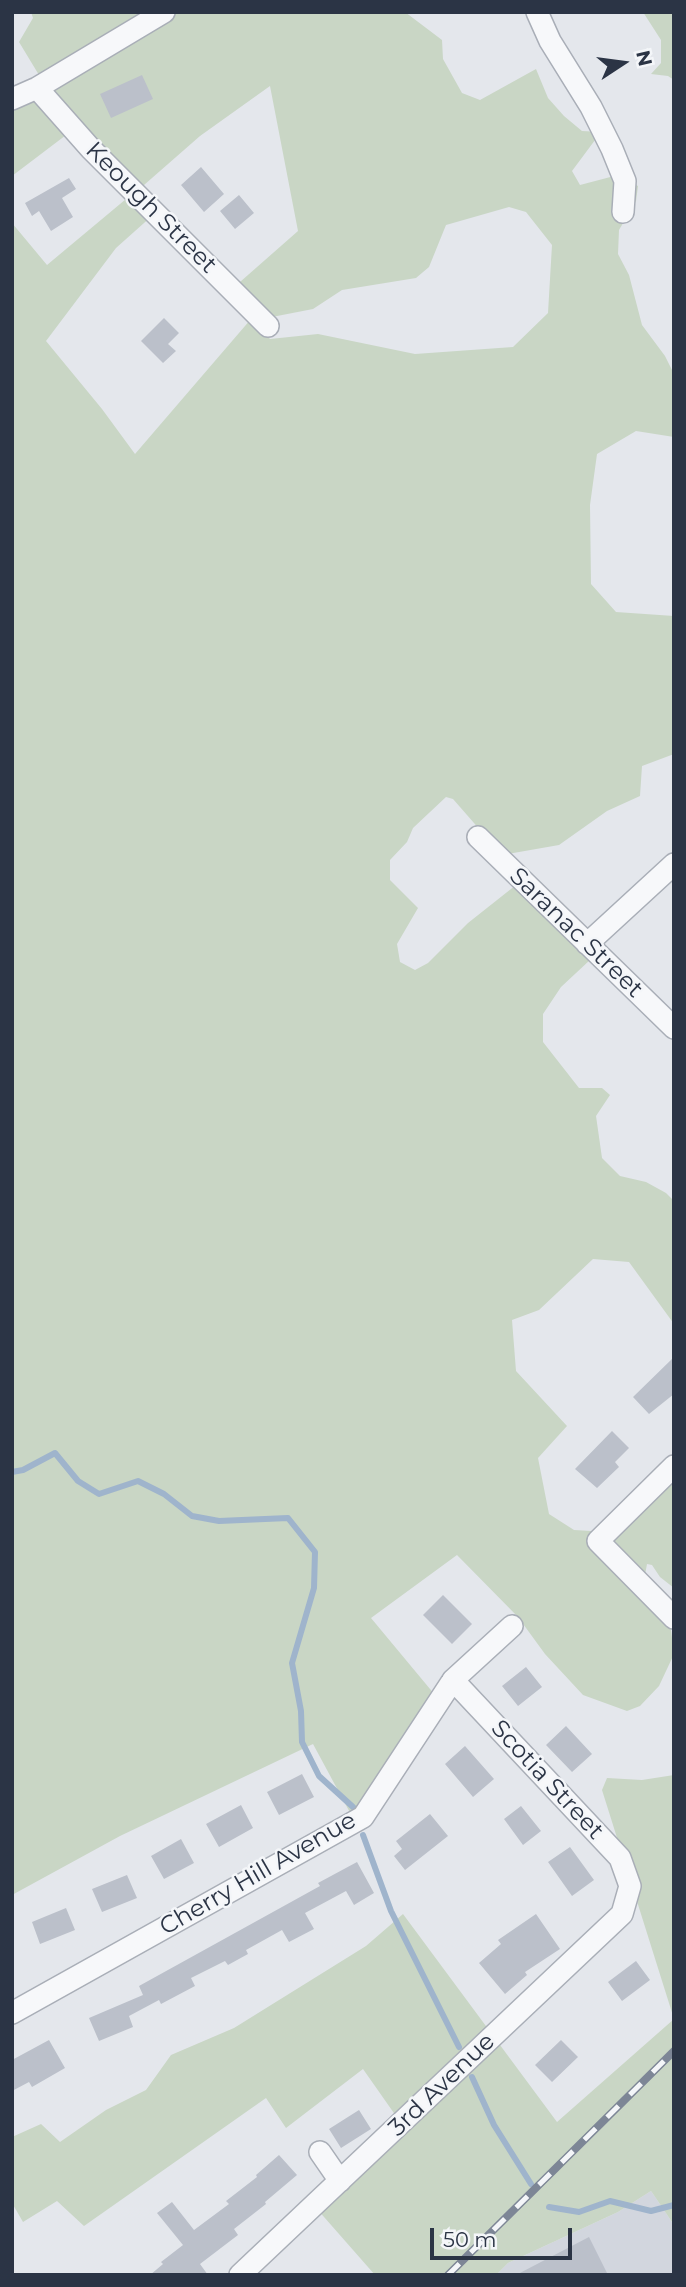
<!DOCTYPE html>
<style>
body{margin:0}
#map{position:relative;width:686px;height:2287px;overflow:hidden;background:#e4e7ec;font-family:Montserrat,sans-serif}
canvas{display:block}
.frame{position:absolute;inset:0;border:14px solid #2b3445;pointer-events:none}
.north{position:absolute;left:588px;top:28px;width:70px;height:70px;-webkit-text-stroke:5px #f4f6f9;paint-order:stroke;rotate:77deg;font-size:19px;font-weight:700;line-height:28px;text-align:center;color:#2b3445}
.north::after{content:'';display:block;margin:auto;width:24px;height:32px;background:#2b3445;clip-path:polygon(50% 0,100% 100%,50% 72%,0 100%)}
.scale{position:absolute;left:430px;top:2228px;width:142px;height:32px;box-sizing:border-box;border:4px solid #2b3445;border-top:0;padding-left:9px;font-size:21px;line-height:24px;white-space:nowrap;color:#2b3445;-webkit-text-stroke:5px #f4f6f9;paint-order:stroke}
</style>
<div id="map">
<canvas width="686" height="2287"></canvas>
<div class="frame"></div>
<div class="north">N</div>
<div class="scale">50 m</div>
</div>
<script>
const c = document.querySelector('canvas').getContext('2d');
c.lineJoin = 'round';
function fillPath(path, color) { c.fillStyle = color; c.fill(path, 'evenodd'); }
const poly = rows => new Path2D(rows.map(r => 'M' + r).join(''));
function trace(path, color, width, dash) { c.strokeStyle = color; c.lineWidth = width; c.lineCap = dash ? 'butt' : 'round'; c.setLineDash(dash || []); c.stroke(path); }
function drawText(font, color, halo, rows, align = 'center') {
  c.font = font + ' Montserrat,sans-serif'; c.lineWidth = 5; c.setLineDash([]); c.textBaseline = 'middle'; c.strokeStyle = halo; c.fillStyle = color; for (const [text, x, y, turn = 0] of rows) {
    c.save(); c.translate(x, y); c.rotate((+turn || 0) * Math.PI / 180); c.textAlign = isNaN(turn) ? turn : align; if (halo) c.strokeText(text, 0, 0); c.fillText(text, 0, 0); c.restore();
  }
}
const built = poly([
 [651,2191,674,2225,674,2275,496,2275,508,2263,618,2212]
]);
const green = poly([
 [31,12,405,12,442,40,443,59,462,93,480,100,536,69,548,98,564,116,582,131,601,132,572,171,580,185,618,175,638,186,636,201,619,230,618,254,629,275,642,325,665,356,674,374,674,437,636,431,597,454,590,505,591,584,616,612,674,616,674,754,642,766,640,796,607,811,559,845,502,855,453,799,446,797,413,828,407,842,390,860,390,880,418,908,397,944,400,962,415,970,428,963,468,923,516,885,590,960,561,987,543,1014,543,1042,579,1088,602,1088,610,1095,596,1116,602,1158,620,1176,646,1182,666,1193,674,1201,674,1324,629,1262,593,1259,539,1310,512,1320,516,1371,567,1426,538,1458,549,1514,574,1530,608,1532,674,1468,674,1588,660,1577,652,1565,647,1564,645,1575,670,1622,674,1654,659,1686,640,1706,627,1711,583,1695,545,1654,518,1617,457,1555,371,1618,435,1695,354,1820,313,1744,120,1836,12,1895,12,223,47,265,132,194,74,129,12,176,12,98,42,80,19,42,33,18],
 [270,86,298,231,240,282,272,317,313,309,342,290,416,278,429,267,446,225,509,207,526,212,552,245,548,313,513,347,415,354,318,334,270,339,251,319,135,454,102,409,46,341,116,248,153,215,136,192,200,136],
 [643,12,674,12,674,80,668,76,651,74,661,63,661,40],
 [674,1775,674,2225,651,2191,618,2212,508,2263,496,2275,375,2275,317,2209,403,2126,363,2069,286,2128,266,2098,84,2226,57,2201,23,2222,12,2203,12,2137,41,2124,60,2142,106,2110,146,2090,171,2055,234,2028,366,1946,403,1914,557,2122,674,2019,602,1790,607,1778,642,1780]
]);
const stream = poly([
 [12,1472,23,1470,55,1453,78,1481,99,1494,138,1481,164,1494,192,1516,219,1521,288,1518,315,1552,314,1588,292,1663,301,1711,302,1742,319,1776,353,1807],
 [363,1835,391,1911,459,2047],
 [472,2077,494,2125,531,2184],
 [549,2207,579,2212,610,2201,651,2211,674,2205]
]);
const building = poly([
 [142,75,153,99,111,118,100,94],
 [201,167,224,194,204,212,181,185],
 [69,178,76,189,62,198,73,217,51,231,39,211,32,216,25,203],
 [239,195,254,213,235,229,220,211],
 [164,318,179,333,168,344,176,351,163,363,141,341],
 [674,1357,674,1394,649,1414,633,1397],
 [612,1431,629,1448,615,1462,619,1467,597,1488,575,1469],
 [443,1595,472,1624,452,1644,423,1615],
 [526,1667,542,1687,518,1706,502,1686],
 [566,1726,592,1754,572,1772,546,1745],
 [465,1746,494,1779,473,1797,445,1764],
 [302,1774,314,1797,279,1815,267,1792],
 [241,1805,253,1828,219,1847,206,1824],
 [521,1806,541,1831,523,1845,504,1819],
 [430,1814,448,1836,405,1870,394,1856,402,1849,396,1841],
 [181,1839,194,1863,164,1879,151,1856],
 [570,1847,594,1880,572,1896,548,1862],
 [357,1862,374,1893,354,1905,346,1891,305,1913,314,1929,289,1942,282,1930,246,1950,248,1954,228,1965,225,1961,191,1978,195,1986,161,2004,159,2000,129,2016,133,2027,99,2041,89,2018,143,1995,139,1986,320,1886,318,1883],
 [127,1875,137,1898,102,1912,92,1889],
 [66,1908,75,1930,40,1944,32,1922],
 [536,1914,560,1949,525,1972,527,1975,505,1994,479,1963,501,1944,498,1940],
 [636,1961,650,1980,622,2001,608,1982],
 [49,2040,65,2068,32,2087,29,2082,12,2091,12,2060],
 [561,2040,578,2057,552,2082,535,2065],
 [359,2110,371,2129,341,2148,329,2129],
 [279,2155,297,2175,265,2202,266,2204,234,2229,238,2235,200,2264,208,2275,150,2275,163,2264,161,2262,183,2245,157,2213,172,2202,194,2230,229,2204,226,2201,257,2177,256,2175],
 [589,2237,608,2275,516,2275]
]);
const minor = poly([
 [537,12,550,41,591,107,612,149,625,181,623,212],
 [37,88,91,149,268,326],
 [12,99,37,88,164,12],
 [478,837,674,1028],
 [587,944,674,864],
 [674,1466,598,1541,674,1618],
 [12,2013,363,1817,453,1680,512,1626],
 [320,2152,340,2181],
 [240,2275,622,1914,630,1886,620,1858,453,1680]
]);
const rail = poly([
 [448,2275,674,2051]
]);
const streetNames = [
 ["Keough Street",151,208,45],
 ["Saranac Street",576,933,44],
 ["Scotia Street",547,1780,47],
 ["Cherry Hill Avenue",258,1874,-30],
 ["3rd Avenue",442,2085,-44]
];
fillPath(built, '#d2d6de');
fillPath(green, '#c9d6c5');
trace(stream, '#9fb4cc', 6);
fillPath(building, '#bbc0ca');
trace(minor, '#a9aeb7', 24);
trace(minor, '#f7f8fa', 21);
trace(rail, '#7d8696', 8);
trace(rail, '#f4f6f9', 5, [16]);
drawText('24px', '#2b3445', '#f4f6f9', streetNames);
</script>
